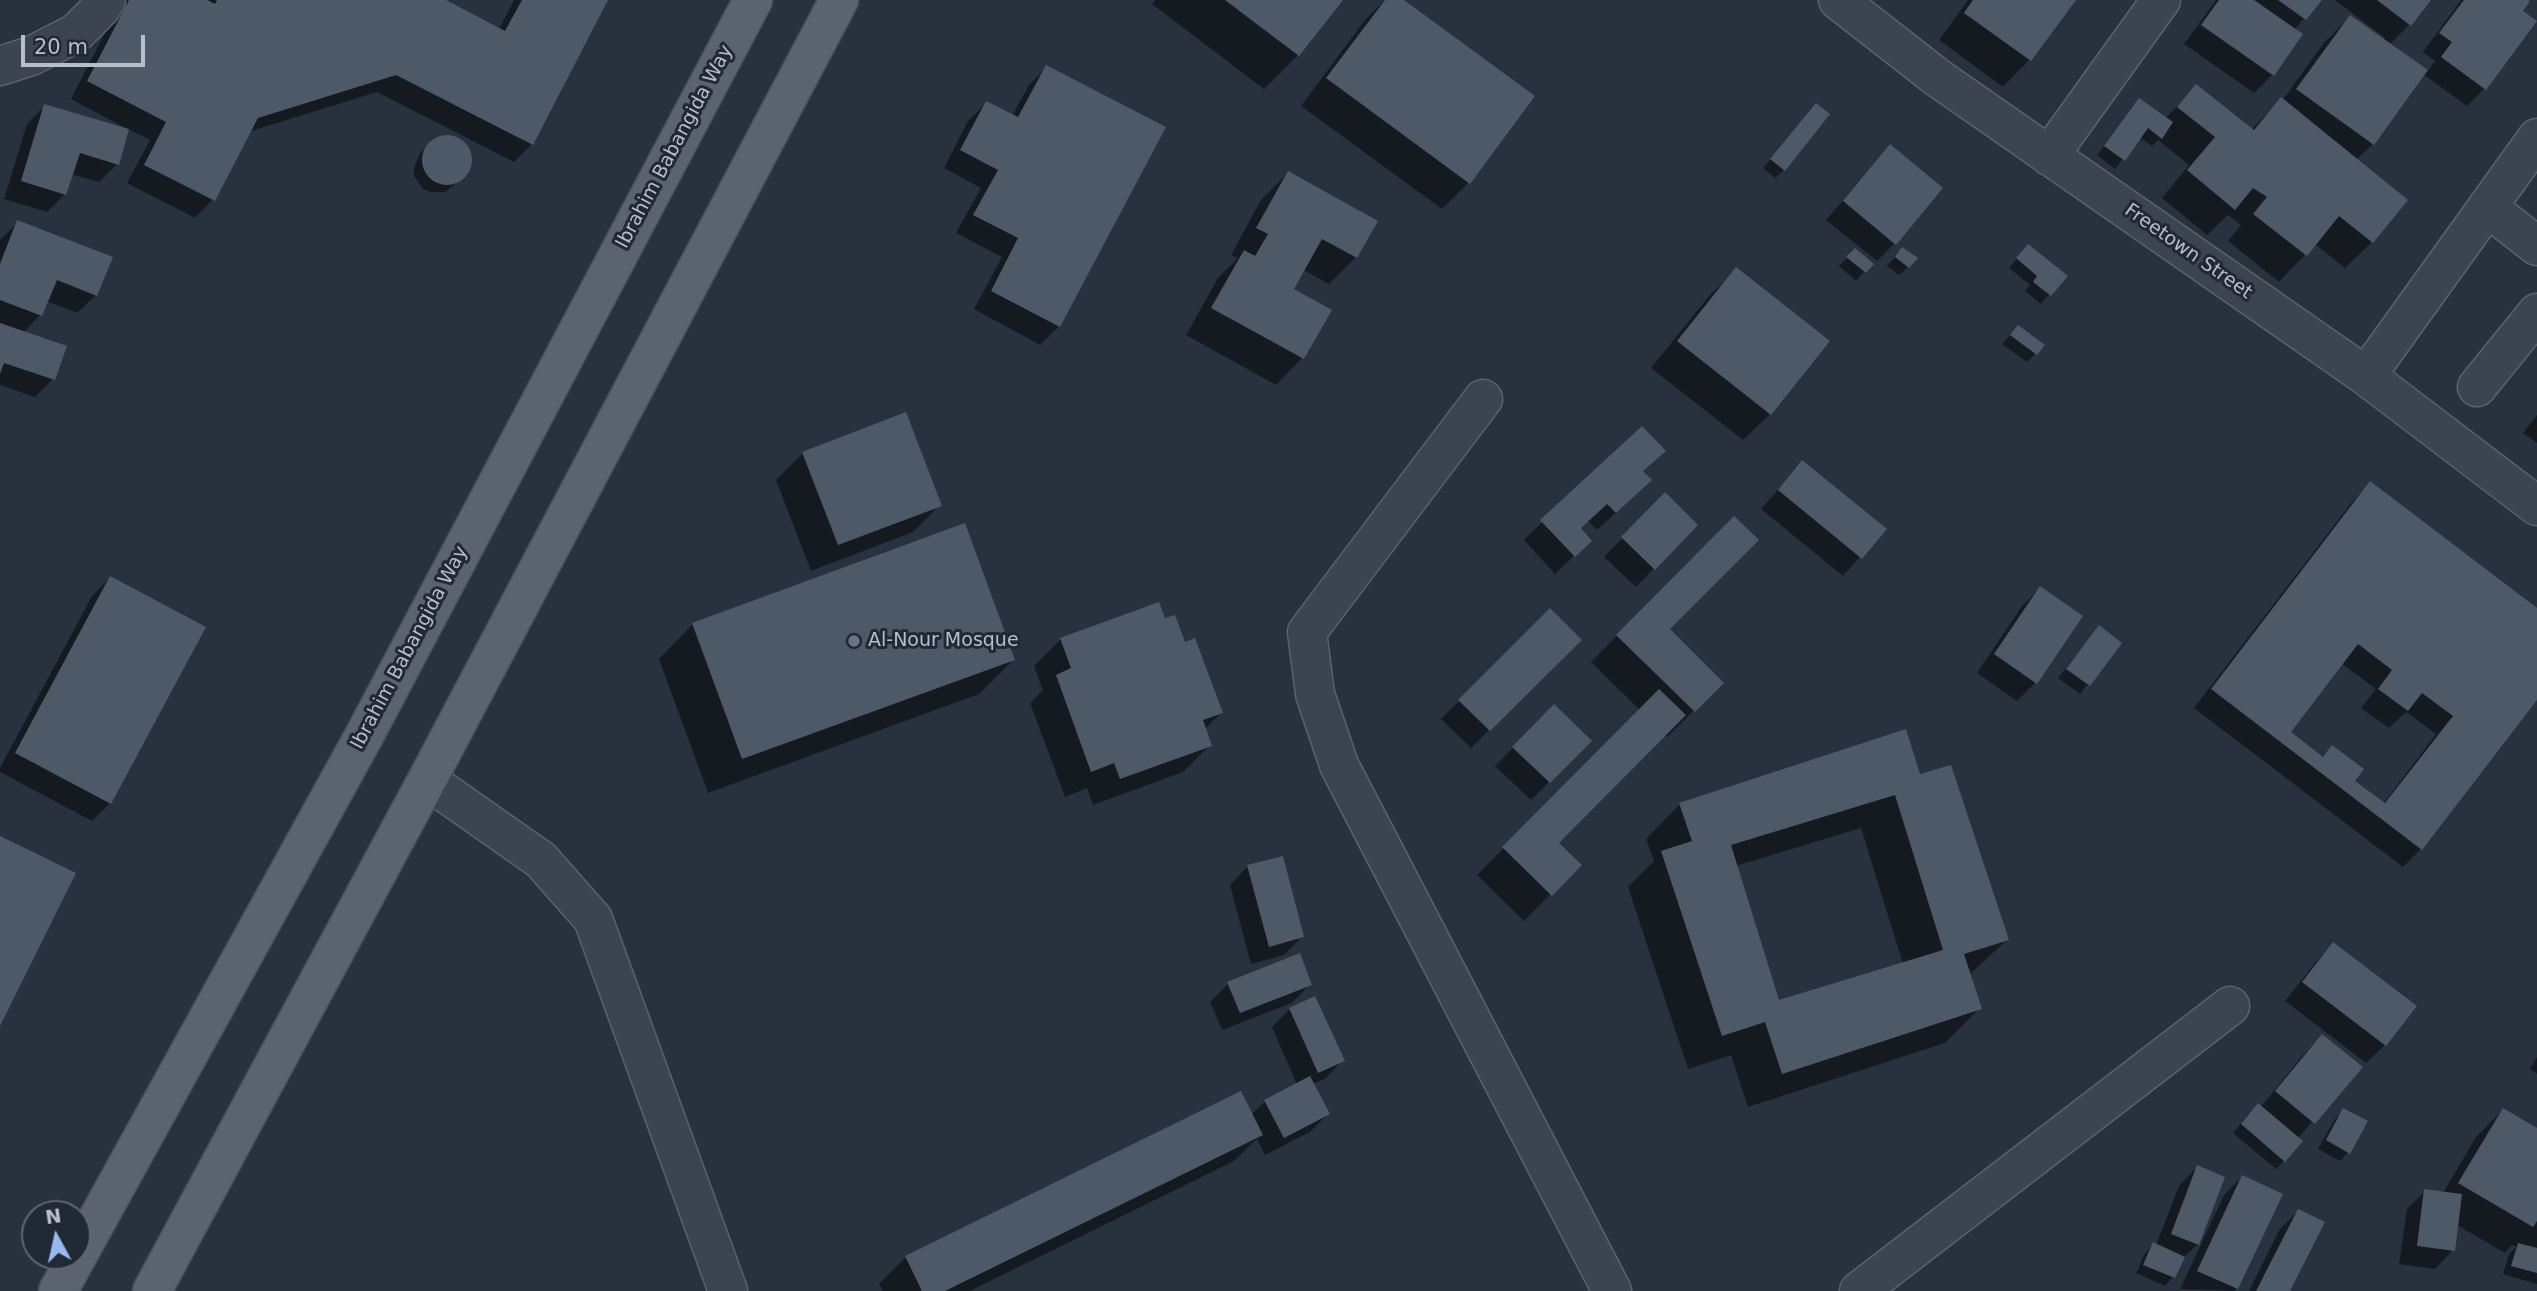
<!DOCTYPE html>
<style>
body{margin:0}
#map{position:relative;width:2537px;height:1291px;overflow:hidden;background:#28323f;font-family:"DejaVu Sans",sans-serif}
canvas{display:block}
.north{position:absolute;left:21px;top:1200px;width:70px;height:70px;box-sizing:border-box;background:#212935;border:2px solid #5e6571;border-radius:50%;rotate:352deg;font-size:19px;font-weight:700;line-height:28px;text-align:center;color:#b9bfca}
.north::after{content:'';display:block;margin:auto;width:24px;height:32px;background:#97b8f0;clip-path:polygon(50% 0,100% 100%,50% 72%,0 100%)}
.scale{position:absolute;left:21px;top:35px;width:124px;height:32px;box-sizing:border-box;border:4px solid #b9bfca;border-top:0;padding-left:9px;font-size:21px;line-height:24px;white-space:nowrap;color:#b9bfca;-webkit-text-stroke:5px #212935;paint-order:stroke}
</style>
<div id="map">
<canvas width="2537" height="1291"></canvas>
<div class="north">N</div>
<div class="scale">20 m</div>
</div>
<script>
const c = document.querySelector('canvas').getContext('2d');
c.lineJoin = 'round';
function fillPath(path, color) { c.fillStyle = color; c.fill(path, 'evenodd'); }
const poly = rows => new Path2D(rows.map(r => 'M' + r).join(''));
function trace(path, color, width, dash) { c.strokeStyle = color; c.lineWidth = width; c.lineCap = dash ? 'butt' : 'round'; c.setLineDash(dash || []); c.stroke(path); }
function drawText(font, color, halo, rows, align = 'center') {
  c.font = font + ' "DejaVu Sans",sans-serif'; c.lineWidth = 6; c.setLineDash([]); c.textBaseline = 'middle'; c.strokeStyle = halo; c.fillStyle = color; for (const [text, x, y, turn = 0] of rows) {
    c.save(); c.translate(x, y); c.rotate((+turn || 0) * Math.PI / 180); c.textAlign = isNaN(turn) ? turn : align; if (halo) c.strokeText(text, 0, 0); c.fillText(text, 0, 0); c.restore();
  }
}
const shadow = poly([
 [122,0,203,0,208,3,209,0,442,0,499,29,514,0,606,0,532,144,514,162,377,92,248,132,213,199,195,218,127,183,150,140,128,129,117,164,99,182,71,174,65,194,47,212,4,199,27,124,45,106,125,130,125,128,71,99],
 [1155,0,1341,0,1298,55,1264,89,1152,4],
 [1385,0,1401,0,1468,183,1442,209,1301,106,1365,20],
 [1968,0,2073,0,2029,60,2003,87,1939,40],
 [2216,0,2320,0,2294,30,2272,75,2254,93,2184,44],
 [2335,0,2429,0,2409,25,2389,45,2427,72,2435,61,2423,52,2461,0,2525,0,2485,88,2467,106,2423,74,2373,144,2356,160,2372,242,2345,268,2315,244,2279,282,2228,241,2241,225,2228,215,2207,235,2162,198,2189,165,2158,140,2152,146,2139,137,2115,169,2097,155,2140,100,2165,119,2196,86,2251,130,2281,99,2282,101,2323,44,2350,17,2383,41,2385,38],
 [1047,67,1164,128,1059,326,1040,345,974,309,1002,257,956,233,981,188,944,168,968,121,986,103,1012,116,1029,85],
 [1816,105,1784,170,1775,178,1763,168],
 [444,138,459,141,465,145,470,159,466,173,457,183,445,192,430,192,423,189,414,176,414,168,420,153,430,144],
 [1890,147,1895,243,1877,261,1826,220],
 [1288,173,1356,257,1329,284,1303,270,1292,290,1302,358,1276,385,1186,335,1218,278,1238,258,1231,255,1261,200],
 [18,222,96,295,77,313,46,301,40,315,23,333,53,379,35,397,0,385,0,240],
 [1902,249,1908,267,1899,275,1887,266],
 [1855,250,1871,264,1856,281,1839,266],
 [2020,255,2065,276,2041,304,2025,291,2030,285,2009,268],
 [1736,270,1770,414,1743,440,1651,368,1709,296],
 [2018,327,2035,354,2027,362,2002,344],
 [2537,415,2537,443,2523,433],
 [803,453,940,505,913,532,811,571,776,480],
 [1803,462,1885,529,1843,576,1761,509],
 [1642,472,1632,498,1597,530,1588,521,1579,529,1590,541,1555,574,1524,540,1542,522],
 [2370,484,2537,610,2537,697,2421,849,2403,867,2194,708,2352,502],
 [2341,663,2376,689,2361,708,2389,728,2406,712,2436,734,2383,804,2352,781,2332,747,2322,758,2288,732],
 [1665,495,1696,525,1636,587,1604,557],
 [1734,518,1667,629,1722,683,1667,737,1664,734,1557,843,1579,865,1524,921,1477,875,1640,710,1591,662],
 [110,578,110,803,92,821,0,772,0,768,92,596],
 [2040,588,2035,683,2017,701,1977,673,2022,606],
 [1550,611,1580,640,1471,748,1441,719],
 [1164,620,1184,645,1221,713,1204,730,1210,745,1183,772,1093,805,1087,788,1065,797,1030,703,1043,690,1034,666,1061,639],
 [693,624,1013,660,979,694,708,793,659,659],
 [2099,627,2120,644,2080,694,2058,678],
 [1554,706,1590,741,1531,800,1495,766],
 [1919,777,2007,940,1969,975,1980,1008,1945,1043,1748,1107,1731,1055,1688,1069,1628,887,1654,861,1646,839,1680,804],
 [1861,828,1903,964,1778,1003,1736,866],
 [1248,866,1302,937,1284,955,1251,964,1230,885],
 [2333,944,2414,1006,2385,1045,2366,1063,2285,1001,2315,963],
 [1228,984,1310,984,1292,1003,1222,1030,1210,1002],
 [1290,1009,1343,1060,1325,1079,1312,1084,1328,1114,1310,1132,1265,1155,1257,1139,1234,1161,970,1291,883,1291,879,1284,906,1257,1251,1115,1265,1101,1297,1085,1272,1027],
 [2322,1036,2360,1067,2297,1139,2284,1161,2276,1169,2233,1133,2249,1114,2260,1108,2304,1054],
 [2537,1057,2537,1074,2530,1069],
 [2344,1110,2348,1152,2340,1161,2318,1149,2335,1119],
 [2503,1110,2537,1130,2537,1284,2503,1274,2509,1254,2516,1247,2512,1245,2505,1253,2457,1225,2453,1250,2435,1269,2399,1264,2407,1209,2425,1191,2443,1193,2476,1137],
 [2197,1167,2198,1244,2181,1260,2173,1277,2165,1286,2136,1273,2145,1253,2154,1244,2156,1245,2179,1186],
 [2242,1177,2237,1288,2234,1291,2180,1289,2224,1195],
 [2298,1211,2288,1291,2249,1291,2280,1229]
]);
const building = poly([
 [129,0,207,0,215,4,217,0,446,0,505,31,522,0,608,0,533,145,396,75,258,118,215,201,144,165,166,122,87,81],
 [1225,0,1343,0,1299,56],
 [1385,0,1404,0,1535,96,1470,184,1326,78],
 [1973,0,2076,0,2031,61,1964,13],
 [2219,0,2254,0,2303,34,2274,76,2201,25],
 [2278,0,2322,0,2306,20],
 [2377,0,2431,0,2411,26],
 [2464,0,2528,0,2530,1,2523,11,2537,21,2486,90,2441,57,2452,42,2439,33],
 [2350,15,2428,70,2374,145,2296,89],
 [1046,65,1166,127,1060,327,991,291,1018,238,973,215,998,170,960,150,986,101,1018,117],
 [2196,84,2254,130,2281,97,2408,200,2373,243,2339,216,2307,256,2253,214,2267,197,2253,188,2235,210,2187,170,2215,137,2177,107],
 [2139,98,2173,122,2162,139,2148,128,2125,161,2104,146],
 [1816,103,1830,114,1785,171,1770,159],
 [44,104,129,129,119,165,80,153,66,195,21,181],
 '422 160a25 25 0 1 1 50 0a25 25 0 1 1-50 0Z',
 [1890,144,1943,188,1896,245,1843,201],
 [1288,171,1378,221,1357,258,1322,239,1294,289,1332,310,1304,359,1211,308,1244,250,1255,256,1268,234,1256,228],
 [17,220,113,257,97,296,57,280,42,316,0,300,0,264],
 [2028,244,2068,276,2051,296,2033,282,2037,276,2016,258],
 [1902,247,1918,258,1909,268,1895,257],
 [1855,248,1874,264,1866,273,1846,257],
 [1736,267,1830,341,1771,415,1677,341],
 [0,323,67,346,55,380,4,363,0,374],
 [2018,325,2045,345,2037,355,2010,335],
 [906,412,942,506,838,545,802,452],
 [1642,426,1666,451,1643,471,1652,480,1616,513,1607,504,1581,528,1592,541,1575,557,1540,520],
 [1802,460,1887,529,1862,559,1778,490],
 [2370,481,2537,608,2537,700,2422,850,2211,689],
 [2358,644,2392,670,2378,689,2408,711,2422,693,2453,716,2385,803,2355,781,2364,769,2332,745,2323,757,2291,732],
 [1665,492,1698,525,1655,570,1621,537],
 [1734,516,1759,540,1670,629,1724,683,1695,712,1616,635],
 [965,523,1015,660,742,759,692,623],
 [110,576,206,627,111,804,15,753],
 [2040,586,2083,616,2037,684,1994,654],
 [1159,602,1165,618,1175,615,1185,642,1195,638,1223,713,1203,720,1212,746,1120,779,1114,763,1091,772,1056,675,1071,668,1060,638],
 [1550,608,1582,640,1490,731,1458,700],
 [2099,625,2122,643,2090,686,2066,669],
 [1659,689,1686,715,1559,843,1582,865,1552,896,1502,847],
 [1554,704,1592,741,1550,783,1512,747],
 [1906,729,1920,774,1951,765,2009,940,1964,954,1982,1009,1782,1074,1765,1022,1722,1036,1661,851,1692,841,1679,803],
 [1895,795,1943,950,1779,1000,1731,845],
 [0,836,76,873,0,1026],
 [1283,856,1304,937,1269,947,1247,865],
 [2333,942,2417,1006,2386,1046,2302,982],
 [1300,953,1312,985,1240,1013,1227,982],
 [1315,996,1345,1061,1318,1073,1289,1008],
 [2322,1034,2363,1067,2315,1124,2275,1091],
 [1310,1076,1330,1114,1284,1138,1264,1100],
 [1241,1091,1263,1135,945,1291,922,1291,905,1256],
 [2258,1103,2303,1141,2285,1162,2241,1124],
 [2343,1108,2368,1121,2350,1154,2326,1140],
 [2503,1108,2537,1128,2537,1221,2533,1227,2458,1183],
 [2197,1165,2225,1177,2199,1245,2171,1234],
 [2242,1175,2283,1194,2238,1289,2197,1271],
 [2424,1189,2462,1194,2455,1251,2417,1246],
 [2298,1209,2325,1222,2290,1291,2256,1291],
 [2153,1242,2185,1257,2175,1278,2143,1265],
 [2518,1243,2537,1248,2537,1273,2511,1266]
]);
const minor = poly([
 [1838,0,1938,78,2366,376,2537,506],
 [0,66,31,56,76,33,101,8,106,0],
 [2049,156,2161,0],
 [2487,207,2537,246],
 [2366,376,2537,138],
 [2477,387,2537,313],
 [1483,399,1307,632,1315,694,1339,765,1612,1291],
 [427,780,541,860,593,919,728,1291],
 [1859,1291,2230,1006]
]);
const major = poly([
 [58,1291,364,736,753,0],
 [152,1291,427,780,839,0]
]);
const markers = [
 [854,641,7,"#6b7280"]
];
const streetNames = [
 ["Ibrahim Babangida Way",675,147,-62],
 ["Freetown Street",2188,252,35],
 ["Ibrahim Babangida Way",410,648,-62]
];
const poiNames = [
 ["Al-Nour Mosque",868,641]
];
fillPath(shadow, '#0007');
fillPath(building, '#4e5968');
trace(minor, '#5a626d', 41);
trace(major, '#464d59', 41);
trace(minor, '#3c4450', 38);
trace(major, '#5a636f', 38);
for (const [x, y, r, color] of markers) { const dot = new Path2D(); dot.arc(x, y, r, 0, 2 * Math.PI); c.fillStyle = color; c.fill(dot); trace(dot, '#212935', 2.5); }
drawText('19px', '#b9bfca', '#212935', streetNames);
drawText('19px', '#b9bfca', '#212935', poiNames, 'left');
</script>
